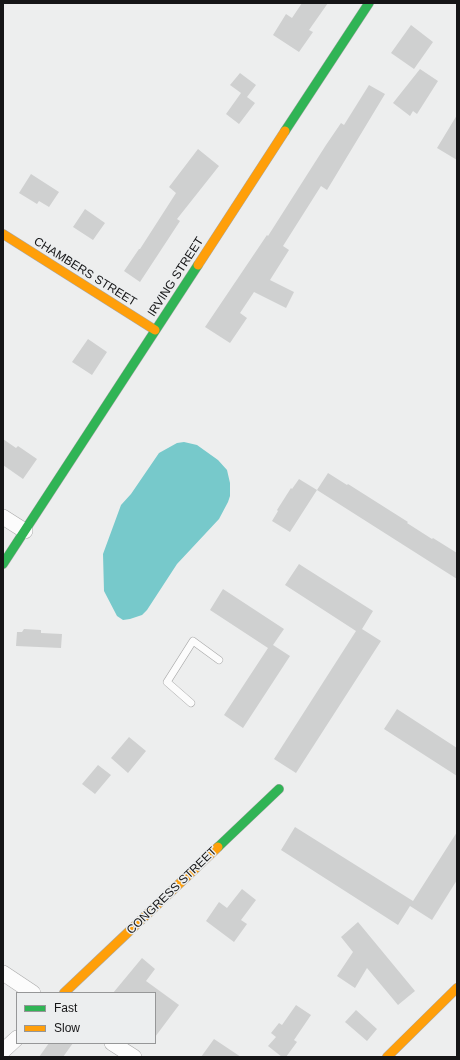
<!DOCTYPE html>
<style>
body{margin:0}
#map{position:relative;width:460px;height:1060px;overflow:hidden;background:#edeeee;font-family:Helvetica,sans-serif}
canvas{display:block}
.frame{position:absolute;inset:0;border:4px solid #151516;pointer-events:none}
.legend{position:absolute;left:16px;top:992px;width:140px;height:52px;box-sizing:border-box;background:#eceeef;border:1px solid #969798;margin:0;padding:5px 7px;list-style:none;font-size:12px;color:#151516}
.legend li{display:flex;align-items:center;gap:8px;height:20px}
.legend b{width:20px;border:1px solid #969798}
</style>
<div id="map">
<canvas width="460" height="1060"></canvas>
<div class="frame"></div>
<ul class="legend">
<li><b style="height:5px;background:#30b455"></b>Fast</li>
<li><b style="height:5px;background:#ff9f0a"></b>Slow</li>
</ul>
</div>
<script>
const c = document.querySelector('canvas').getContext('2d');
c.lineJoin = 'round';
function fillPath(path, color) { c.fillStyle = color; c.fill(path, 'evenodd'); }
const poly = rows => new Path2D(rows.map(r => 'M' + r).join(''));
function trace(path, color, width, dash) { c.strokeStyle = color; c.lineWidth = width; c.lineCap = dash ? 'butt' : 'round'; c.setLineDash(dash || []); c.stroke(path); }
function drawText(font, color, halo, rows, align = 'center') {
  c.font = font + ' Helvetica,sans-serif'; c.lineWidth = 3; c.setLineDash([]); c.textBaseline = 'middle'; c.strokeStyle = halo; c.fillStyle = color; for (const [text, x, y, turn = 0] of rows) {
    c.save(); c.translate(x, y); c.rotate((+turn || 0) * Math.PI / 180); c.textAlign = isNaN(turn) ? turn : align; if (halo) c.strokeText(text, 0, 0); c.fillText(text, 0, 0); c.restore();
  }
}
const water = poly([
 [184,442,197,445,218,460,227,470,230,483,230,496,228,502,219,519,177,564,147,610,142,615,130,619,123,620,117,616,104,591,103,554,121,505,131,494,159,453,177,443]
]);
const building = poly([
 [302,3,328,3,309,30,313,32,299,52,273,35,286,14,292,18],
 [411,25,433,42,414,69,391,53],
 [420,69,438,81,417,114,413,111,410,116,393,103],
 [240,73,256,85,247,97,255,103,239,124,226,114,241,93,230,85],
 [369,85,385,94,327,190,321,186,283,246,289,250,270,280,294,292,286,308,254,292,240,313,247,318,230,343,205,327,267,235,268,236,326,145,341,123,344,125],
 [457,115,457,160,437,148],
 [198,149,219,166,177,219,180,221,140,282,124,271,139,249,140,249,176,193,169,187],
 [31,174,59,192,49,207,39,201,37,204,19,193],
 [85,209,105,223,93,240,73,227],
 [88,339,107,352,92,375,72,362],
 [3,439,16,448,18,446,37,459,23,479,3,465],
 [328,473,347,485,348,484,408,522,407,523,432,539,433,538,457,553,457,579,317,490],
 [299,479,317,490,290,532,272,521,278,511,277,510,291,488,292,489],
 [299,564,373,611,362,629,381,641,296,773,274,759,356,631,285,585],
 [223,589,284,629,273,645,290,656,243,728,224,715,268,648,210,610],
 [24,629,41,630,41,633,62,634,61,648,16,646,17,632,22,632],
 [397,709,457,748,457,776,384,729],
 [129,737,146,751,128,773,111,758],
 [98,765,111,775,95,794,82,784],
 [295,827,413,901,457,832,457,880,432,920,410,906,398,925,281,850],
 [242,889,256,900,241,920,247,924,234,942,206,921,219,902,227,908],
 [358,922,415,991,398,1005,367,968,355,988,337,976,353,952,341,937],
 [142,958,155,969,146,981,179,1005,155,1037,155,993,113,993],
 [296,1005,311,1015,294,1040,297,1042,286,1057,282,1057,268,1046,276,1037,271,1033,279,1023,282,1025],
 [356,1010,377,1029,367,1041,345,1022],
 [214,1039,241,1057,201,1057],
 [49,1043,73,1043,63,1057,39,1057]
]);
const lane = poly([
 [191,703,167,682,193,641,219,660]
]);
const street = poly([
 [3,517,25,531],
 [3,973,33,993],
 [112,1043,134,1057],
 [3,1051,17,1038]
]);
const fast = poly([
 [285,131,369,3],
 [3,564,198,265],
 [218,847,279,789]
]);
const slow = poly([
 [3,234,155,330],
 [198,265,285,131],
 [64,993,218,847],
 [387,1057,457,988]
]);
const streetNames = [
 ["CHAMBERS STREET",85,272,32],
 ["IRVING STREET",176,277,-57],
 ["CONGRESS STREET",172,891,-44]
];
fillPath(water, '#77c9cb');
fillPath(building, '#cfd0d0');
trace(lane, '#a8a8a8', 8);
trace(street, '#a8a8a8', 16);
trace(fast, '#a8a8a8', 10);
trace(slow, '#a8a8a8', 10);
trace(lane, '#fcfcfc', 7);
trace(street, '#fcfcfc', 15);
trace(fast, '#30b455', 9);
trace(slow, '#ff9f0a', 9);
drawText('12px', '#151516', '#eceeef', streetNames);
</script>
